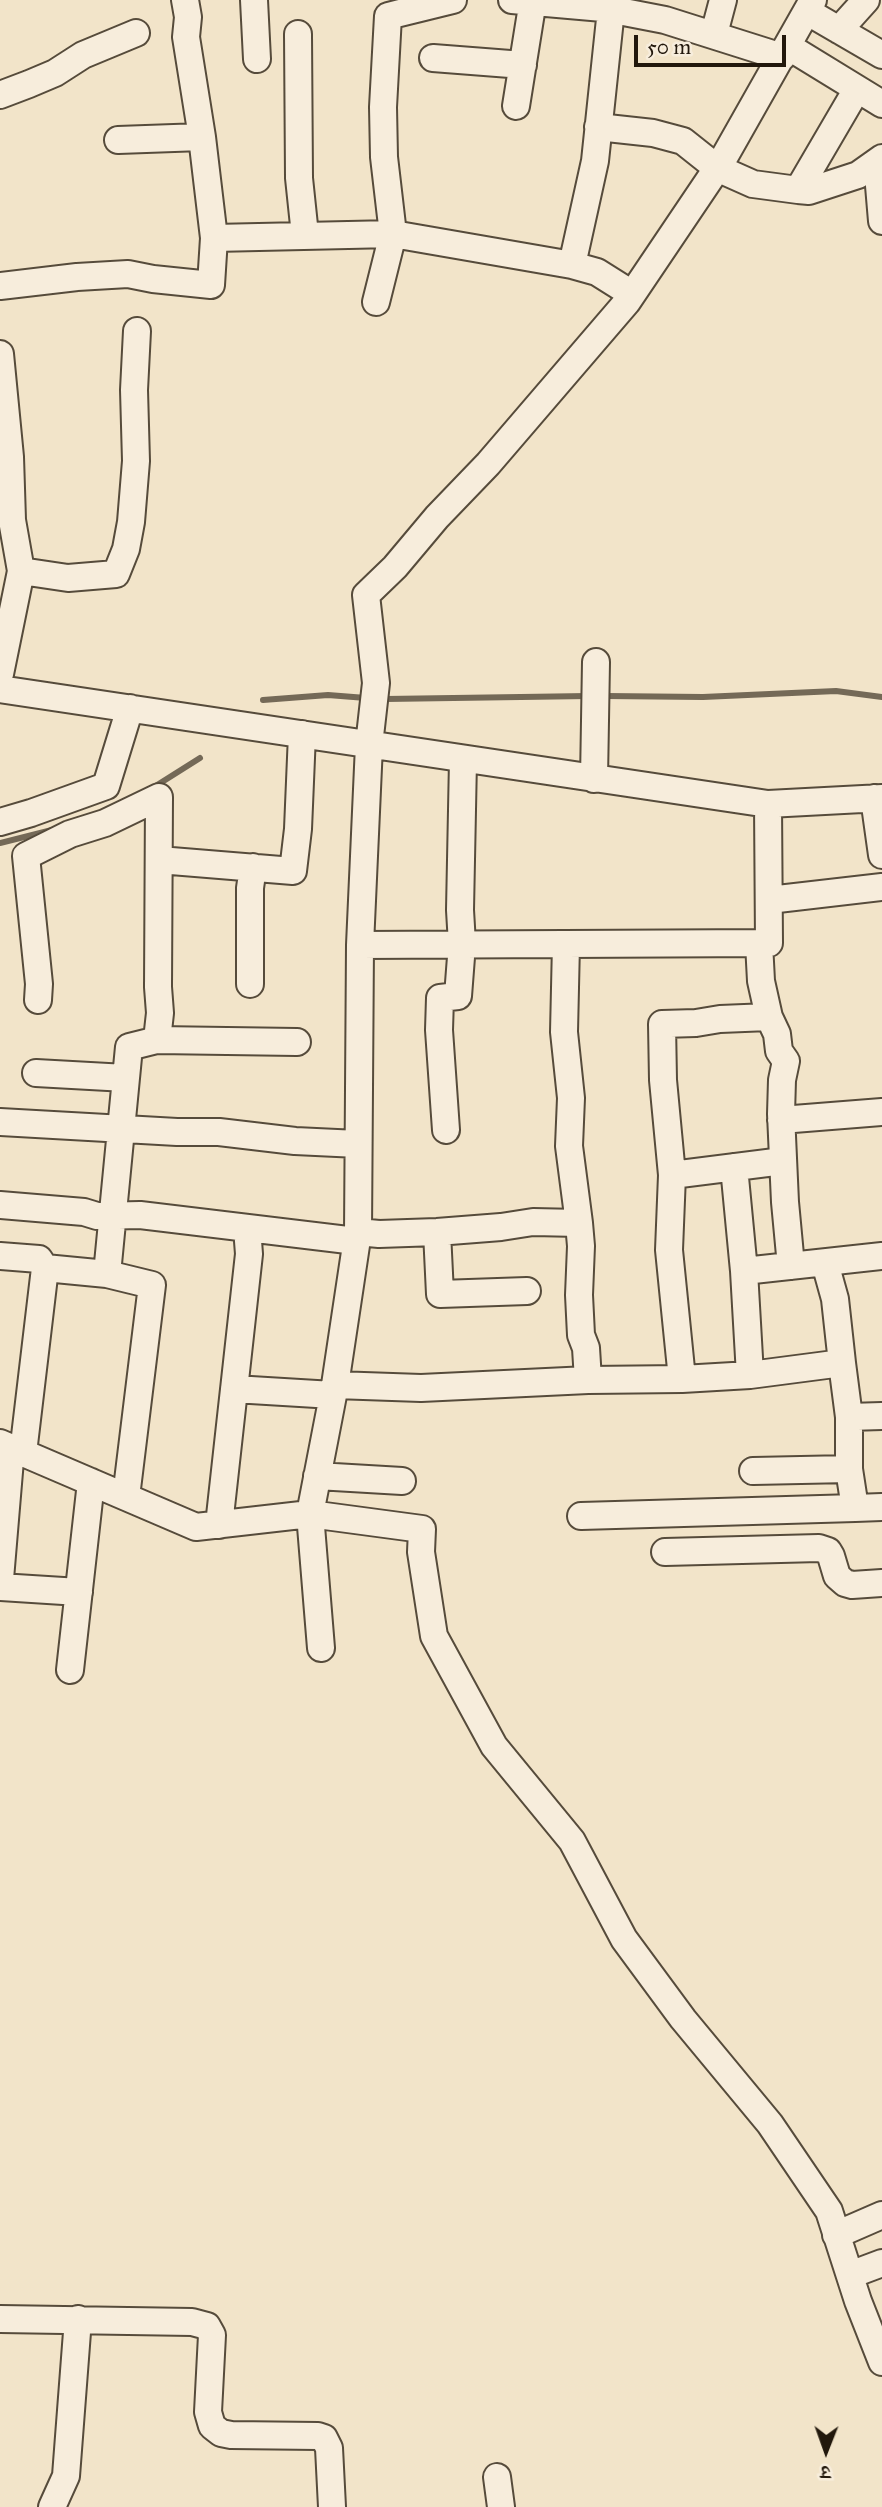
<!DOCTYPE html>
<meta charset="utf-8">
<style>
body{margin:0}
#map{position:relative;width:882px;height:2507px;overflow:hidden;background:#f2e4c9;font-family:"IM FELL Great Primer","Noto Serif Devanagari",serif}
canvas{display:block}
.north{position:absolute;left:791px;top:2416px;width:70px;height:70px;-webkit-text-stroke:5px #f7eddc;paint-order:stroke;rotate:181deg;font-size:19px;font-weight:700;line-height:28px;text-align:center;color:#22180c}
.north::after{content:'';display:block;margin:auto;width:24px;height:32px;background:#22180c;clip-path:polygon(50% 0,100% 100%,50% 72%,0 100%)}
.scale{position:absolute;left:634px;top:35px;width:152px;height:32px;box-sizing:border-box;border:4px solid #22180c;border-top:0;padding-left:9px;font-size:21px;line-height:24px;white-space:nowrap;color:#22180c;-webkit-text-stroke:5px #f7eddc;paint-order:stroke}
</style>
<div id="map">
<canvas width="882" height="2507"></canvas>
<div class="north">उ</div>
<div class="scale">50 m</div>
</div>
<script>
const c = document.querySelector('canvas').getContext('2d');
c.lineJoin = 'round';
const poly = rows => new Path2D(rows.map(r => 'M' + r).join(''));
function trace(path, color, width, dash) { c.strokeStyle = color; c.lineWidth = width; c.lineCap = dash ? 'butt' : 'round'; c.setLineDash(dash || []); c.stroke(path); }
const stream = poly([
 [606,696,703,697,836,691,882,697],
 [386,699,588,696],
 [263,700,328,695,366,698],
 [154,787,200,758],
 [0,843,52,830]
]);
const minor = poly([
 [254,0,257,59],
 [512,0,603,8,665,20,782,57],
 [813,0,722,161,627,302,488,464,437,517,395,567,366,595,376,683,369,745,360,945,358,1232,335,1385,310,1514,422,1529,421,1552,434,1636,494,1746,572,1841,624,1939,683,2019,770,2124,829,2211,858,2301,882,2362],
 [808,12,882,55],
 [839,30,866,0],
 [298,34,299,178,305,235],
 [714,34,723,0],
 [789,47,882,104],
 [433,58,523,65],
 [0,95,29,84,55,73,83,55,136,33],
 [516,106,533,0],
 [598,127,653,133,683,141,717,168,753,184,798,190,809,191,858,175,882,158],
 [118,140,202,137],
 [877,162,882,221],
 [798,190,857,89],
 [214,238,393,234,572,265,597,272,632,294],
 [572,265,595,161,612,0],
 [0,286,77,277,128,274,153,279,211,285,214,238,202,137,186,37,188,17,185,0],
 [376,302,393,234,384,157,383,107,388,16,453,0],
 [0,354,10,457,12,520,21,571,68,578,116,574,126,549,131,522,136,461,134,390,137,331],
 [0,674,21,571],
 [0,689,768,804,882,798],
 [594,779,596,662],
 [874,798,882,855],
 [0,822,31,813,106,786,130,708],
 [159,860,293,871,298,829,302,734],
 [769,900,882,887],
 [759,943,761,981,769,1017,777,1034,779,1051,786,1061,782,1080,781,1114,785,1202,791,1266],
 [360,945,769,943,768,804],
 [250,984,250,888,253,867],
 [38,1000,39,984,26,856,70,834,105,823,159,797,158,987,160,1013,157,1040],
 [769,1017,720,1019,696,1023,662,1024,663,1080,672,1175,783,1161],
 [36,1073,126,1078],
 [781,1120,882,1112],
 [0,1122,177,1132,219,1132,295,1141,358,1144],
 [446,1130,439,1030,440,998,458,996,462,944,460,910,463,760],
 [734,1167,744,1271,882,1256],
 [672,1175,669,1250,682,1379,750,1375],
 [0,1205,84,1212,97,1216,140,1215,356,1241],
 [358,1232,379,1234,437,1232,501,1227,533,1222,579,1223,569,1146,571,1098,564,1032,566,944],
 [437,1232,440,1294,527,1291],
 [0,1256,39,1259,45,1268,23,1453],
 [45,1268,107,1274],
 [744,1271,750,1375,842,1363,835,1299,825,1263],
 [842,1363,849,1417,882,1416],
 [588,1380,682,1379],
 [335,1385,421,1388,588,1380,586,1348,581,1335,579,1295,581,1246,579,1223],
 [234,1389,333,1395],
 [0,1443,196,1527,310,1514,321,1648],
 [849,1469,855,1508,882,1507],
 [753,1471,849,1469,849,1417],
 [317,1476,402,1481],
 [126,1497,152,1285,107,1274,129,1047,157,1040,297,1042],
 [581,1516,855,1508],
 [219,1525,249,1254,247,1228],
 [665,1552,819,1548,828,1551,831,1556,837,1576,845,1583,852,1585,882,1583],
 [0,1579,11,1448],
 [0,1587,79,1592],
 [70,1670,91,1482],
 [836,2235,882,2215],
 [850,2275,882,2263],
 [0,2319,192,2322,207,2326,212,2335,208,2412,212,2426,221,2433,231,2435,318,2436,324,2438,329,2448,332,2507],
 [497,2477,501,2507],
 [52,2507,66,2476,78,2319]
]);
trace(stream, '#746957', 6);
trace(minor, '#564b3b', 30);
trace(minor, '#f7eddc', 26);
</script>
